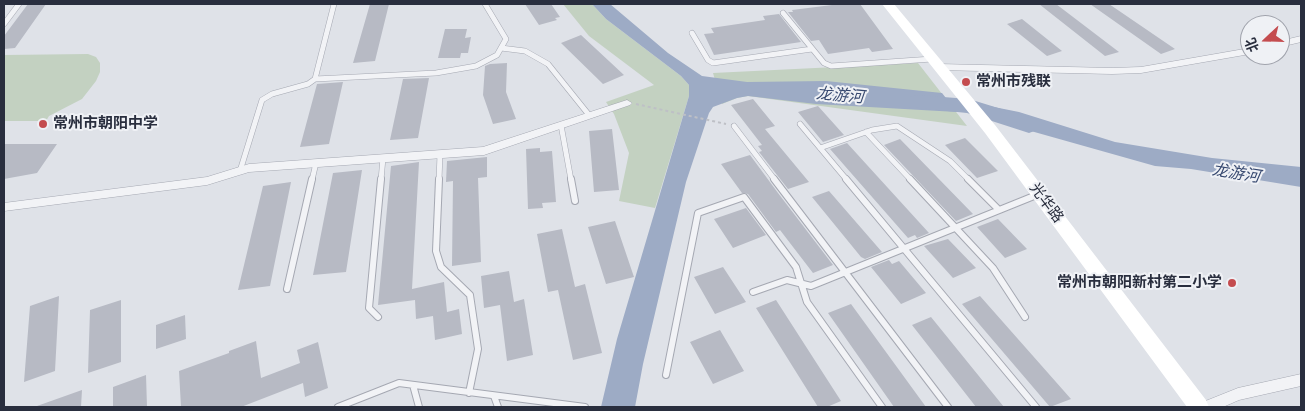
<!DOCTYPE html>
<meta charset="utf-8">
<style>
body{margin:0}
#map{position:relative;width:1305px;height:411px;overflow:hidden;background:#dfe2e8;font-family:"Space Grotesk","Noto Sans SC",sans-serif}
canvas{display:block}
.frame{position:absolute;inset:0;border:5px solid #292e3e;pointer-events:none}
.north{position:absolute;left:1240px;top:15px;width:50px;height:50px;box-sizing:border-box;background:#eff1f5;border:1px solid #a0a3ac;border-radius:50%;rotate:249deg;font-size:14px;font-weight:700;line-height:20px;text-align:center;color:#292e3e}
.north::after{content:'';display:block;margin:auto;width:18px;height:22px;background:#c44c4f;clip-path:polygon(50% 0,100% 100%,50% 72%,0 100%)}
</style>
<div id="map">
<canvas width="1305" height="411"></canvas>
<div class="frame"></div>
<div class="north">北</div>
</div>
<script>
const c = document.querySelector('canvas').getContext('2d');
c.lineJoin = 'round';
function fillPath(path, color) { c.fillStyle = color; c.fill(path, 'evenodd'); }
const poly = rows => new Path2D(rows.map(r => 'M' + r).join(''));
function trace(path, color, width, dash) { c.strokeStyle = color; c.lineWidth = width; c.lineCap = dash ? 'butt' : 'round'; c.setLineDash(dash || []); c.stroke(path); }
function drawText(font, color, halo, rows, align = 'center') {
  c.font = font + ' "Space Grotesk","Noto Sans SC",sans-serif'; c.lineWidth = 4; c.setLineDash([]); c.textBaseline = 'middle'; c.strokeStyle = halo; c.fillStyle = color; for (const [text, x, y, turn = 0] of rows) {
    c.save(); c.translate(x, y); c.rotate((+turn || 0) * Math.PI / 180); c.textAlign = isNaN(turn) ? turn : align; if (halo) c.strokeText(text, 0, 0); c.fillText(text, 0, 0); c.restore();
  }
}
const green = poly([
 [563,4,592,4,606,19,681,76,689,85,689,96,655,208,619,201,629,153,614,114,606,102,654,85,589,36],
 [88,54,96,57,100,63,100,72,96,81,82,99,49,116,46,121,4,121,4,55],
 [918,63,967,126,748,96,737,98,722,104,713,73]
]);
const water = poly([
 [592,4,610,4,668,53,702,76,747,82,826,81,942,93,957,112,816,104,748,96,737,98,713,107,709,113,686,182,643,364,635,407,601,407,617,339,689,96,689,85,681,76,606,19],
 [989,106,1019,112,1115,142,1212,158,1301,167,1301,187,1191,169,1155,166,1006,124]
]);
const river = poly([
 [917,95,969,99,1037,120,1040,125,1037,130,1029,133,967,113,909,107,906,102,909,97,917,95]
]);
const building = poly([
 [28,4,46,4,15,48,4,49,4,36],
 [370,4,389,4,375,61,353,63],
 [525,4,551,4,560,17,555,18,557,20,539,25],
 [840,4,860,4,893,49,872,52,869,48,828,54,819,40,811,41,788,12,793,12,792,10],
 [1039,4,1056,4,1119,52,1105,56],
 [1090,4,1109,4,1175,49,1161,54],
 [779,14,801,42,714,55,704,34,714,33,711,28,765,20,763,16],
 [1022,19,1062,51,1047,56,1007,24],
 [445,29,467,29,465,38,471,37,468,53,461,53,460,58,438,58],
 [581,35,624,75,603,84,561,43],
 [507,63,506,92,516,119,493,124,483,95,485,66,490,64],
 [429,78,418,138,390,140,403,79],
 [343,82,329,144,300,147,317,84],
 [753,99,775,126,765,129,809,182,788,189,759,152,762,151,758,146,762,145,731,105],
 [818,106,844,135,823,142,798,112],
 [612,129,619,190,594,192,589,131],
 [965,138,998,171,977,178,945,145],
 [900,139,973,214,956,221,884,145],
 [847,143,929,233,917,238,915,235,908,238,830,149],
 [4,144,57,144,37,173,4,179],
 [540,148,540,152,552,151,556,202,542,203,543,208,528,209,526,149],
 [750,155,778,193,833,265,813,273,780,230,776,232,748,194,742,193,721,164],
 [487,157,487,177,478,178,481,262,452,266,453,181,446,182,447,161],
 [419,162,412,289,444,282,447,312,459,309,462,334,435,340,433,316,416,319,415,300,378,305,391,166],
 [362,170,346,272,313,275,333,173],
 [291,182,270,286,238,290,263,186],
 [829,191,882,252,865,259,861,257,812,197],
 [746,208,766,235,733,248,714,219],
 [998,219,1027,249,1005,258,977,227],
 [615,221,634,277,606,284,588,227],
 [562,229,575,287,585,284,602,353,573,360,558,290,548,292,537,234],
 [948,239,976,268,953,278,924,246],
 [889,260,892,264,899,261,926,293,901,304,871,267],
 [723,267,746,302,715,314,694,277],
 [509,271,514,302,524,299,533,355,507,361,500,305,484,308,481,276],
 [59,296,55,371,24,382,30,306],
 [980,296,1071,399,1050,407,962,304],
 [121,300,121,362,88,373,90,310],
 [776,300,841,401,827,407,818,407,756,308],
 [851,304,926,407,894,407,828,313],
 [185,315,186,339,156,349,156,325],
 [931,317,1004,407,976,407,912,325],
 [720,330,744,371,713,384,690,342],
 [256,341,261,378,300,363,297,350,318,342,328,388,305,397,303,383,241,407,181,407,179,371,229,353,229,351],
 [146,375,147,407,113,407,113,387],
 [82,390,81,407,38,407,37,406]
]);
const path = poly([
 [636,104,726,124]
]);
const serviceFar1 = poly([
 [783,13,824,63,831,66,932,59],
 [4,24,19,4],
 [692,33,708,60,713,63,812,49],
 [501,48,525,51,548,64,589,115],
 [315,79,436,73,476,66,497,55,506,39,485,4],
 [800,124,847,180],
 [561,125,571,180],
 [734,126,775,180],
 [866,132,911,180],
 [820,148,872,130,897,126,950,161,969,180],
 [240,171,262,100,272,94,308,84,315,79,334,4],
 [312,180,316,163],
 [381,180,383,158],
 [439,180,440,154]
]);
const service = poly([
 [439,179,436,251,441,267,470,295,478,349,469,393],
 [571,179,575,201],
 [774,179,948,407],
 [846,179,1036,407],
 [910,179,993,268,1025,317],
 [968,179,999,210],
 [287,289,312,179],
 [753,292,787,280,811,286,1039,194],
 [378,317,369,308,381,179],
 [666,375,698,213,744,197,796,267,807,302,882,407],
 [413,385,419,407],
 [494,396,498,407],
 [338,407,399,383,585,407]
]);
const minor = poly([
 [1301,36,1301,42,1280,47,1280,41,1301,36],
 [1250,48,1250,54,1141,73,1112,74,938,70,933,67,938,64,1112,68,1141,67,1250,48],
 [627,100,632,103,630,105,484,155,249,172,207,185,4,211,4,203,207,177,249,164,483,147,627,100],
 [1301,374,1301,386,1239,400,1223,407,1201,407,1203,402,1238,388,1301,374]
]);
const secondary = poly([
 [882,4,894,4,995,125,1206,400,1209,407,1187,407,985,133,882,4]
]);
const markers = [
 [966,82,5,"#c44c4f"],
 [43,124,5,"#c44c4f"],
 [1232,283,5,"#c44c4f"]
];
const poiNames = [
 ["常州市残联",976,82],
 ["常州市朝阳中学",53,124],
 ["常州市朝阳新村第二小学",1222,283,"right"]
];
const streetNames = [
 ["光华路",1046,203,53]
];
const waterNames = [
 ["龙游河",840,96,5],
 ["龙游河",1236,174,9]
];
fillPath(green, '#c3d1c1');
fillPath(water, '#9dabc5');
fillPath(river, '#9dabc5');
fillPath(building, '#b7bac4');
trace(serviceFar1, '#a5a8b2', 6);
trace(service, '#a5a8b2', 8);
trace(minor, '#a5a8b2', 1);
trace(path, '#bec0c6', 2, [3, 3]);
trace(serviceFar1, '#f2f3f6', 5);
trace(service, '#f2f3f6', 6);
fillPath(minor, '#f2f3f6');
fillPath(secondary, '#fff');
for (const [x, y, r, color] of markers) { const dot = new Path2D(); dot.arc(x, y, r, 0, 2 * Math.PI); c.fillStyle = color; c.fill(dot); trace(dot, '#eff1f5', 2); }
drawText('bold 15px', '#292e3e', '#eff1f5', poiNames, 'left');
drawText('15px', '#292e3e', '#eff1f5', streetNames);
drawText('italic 16px', '#36486f', '#eff1f5', waterNames);
</script>
